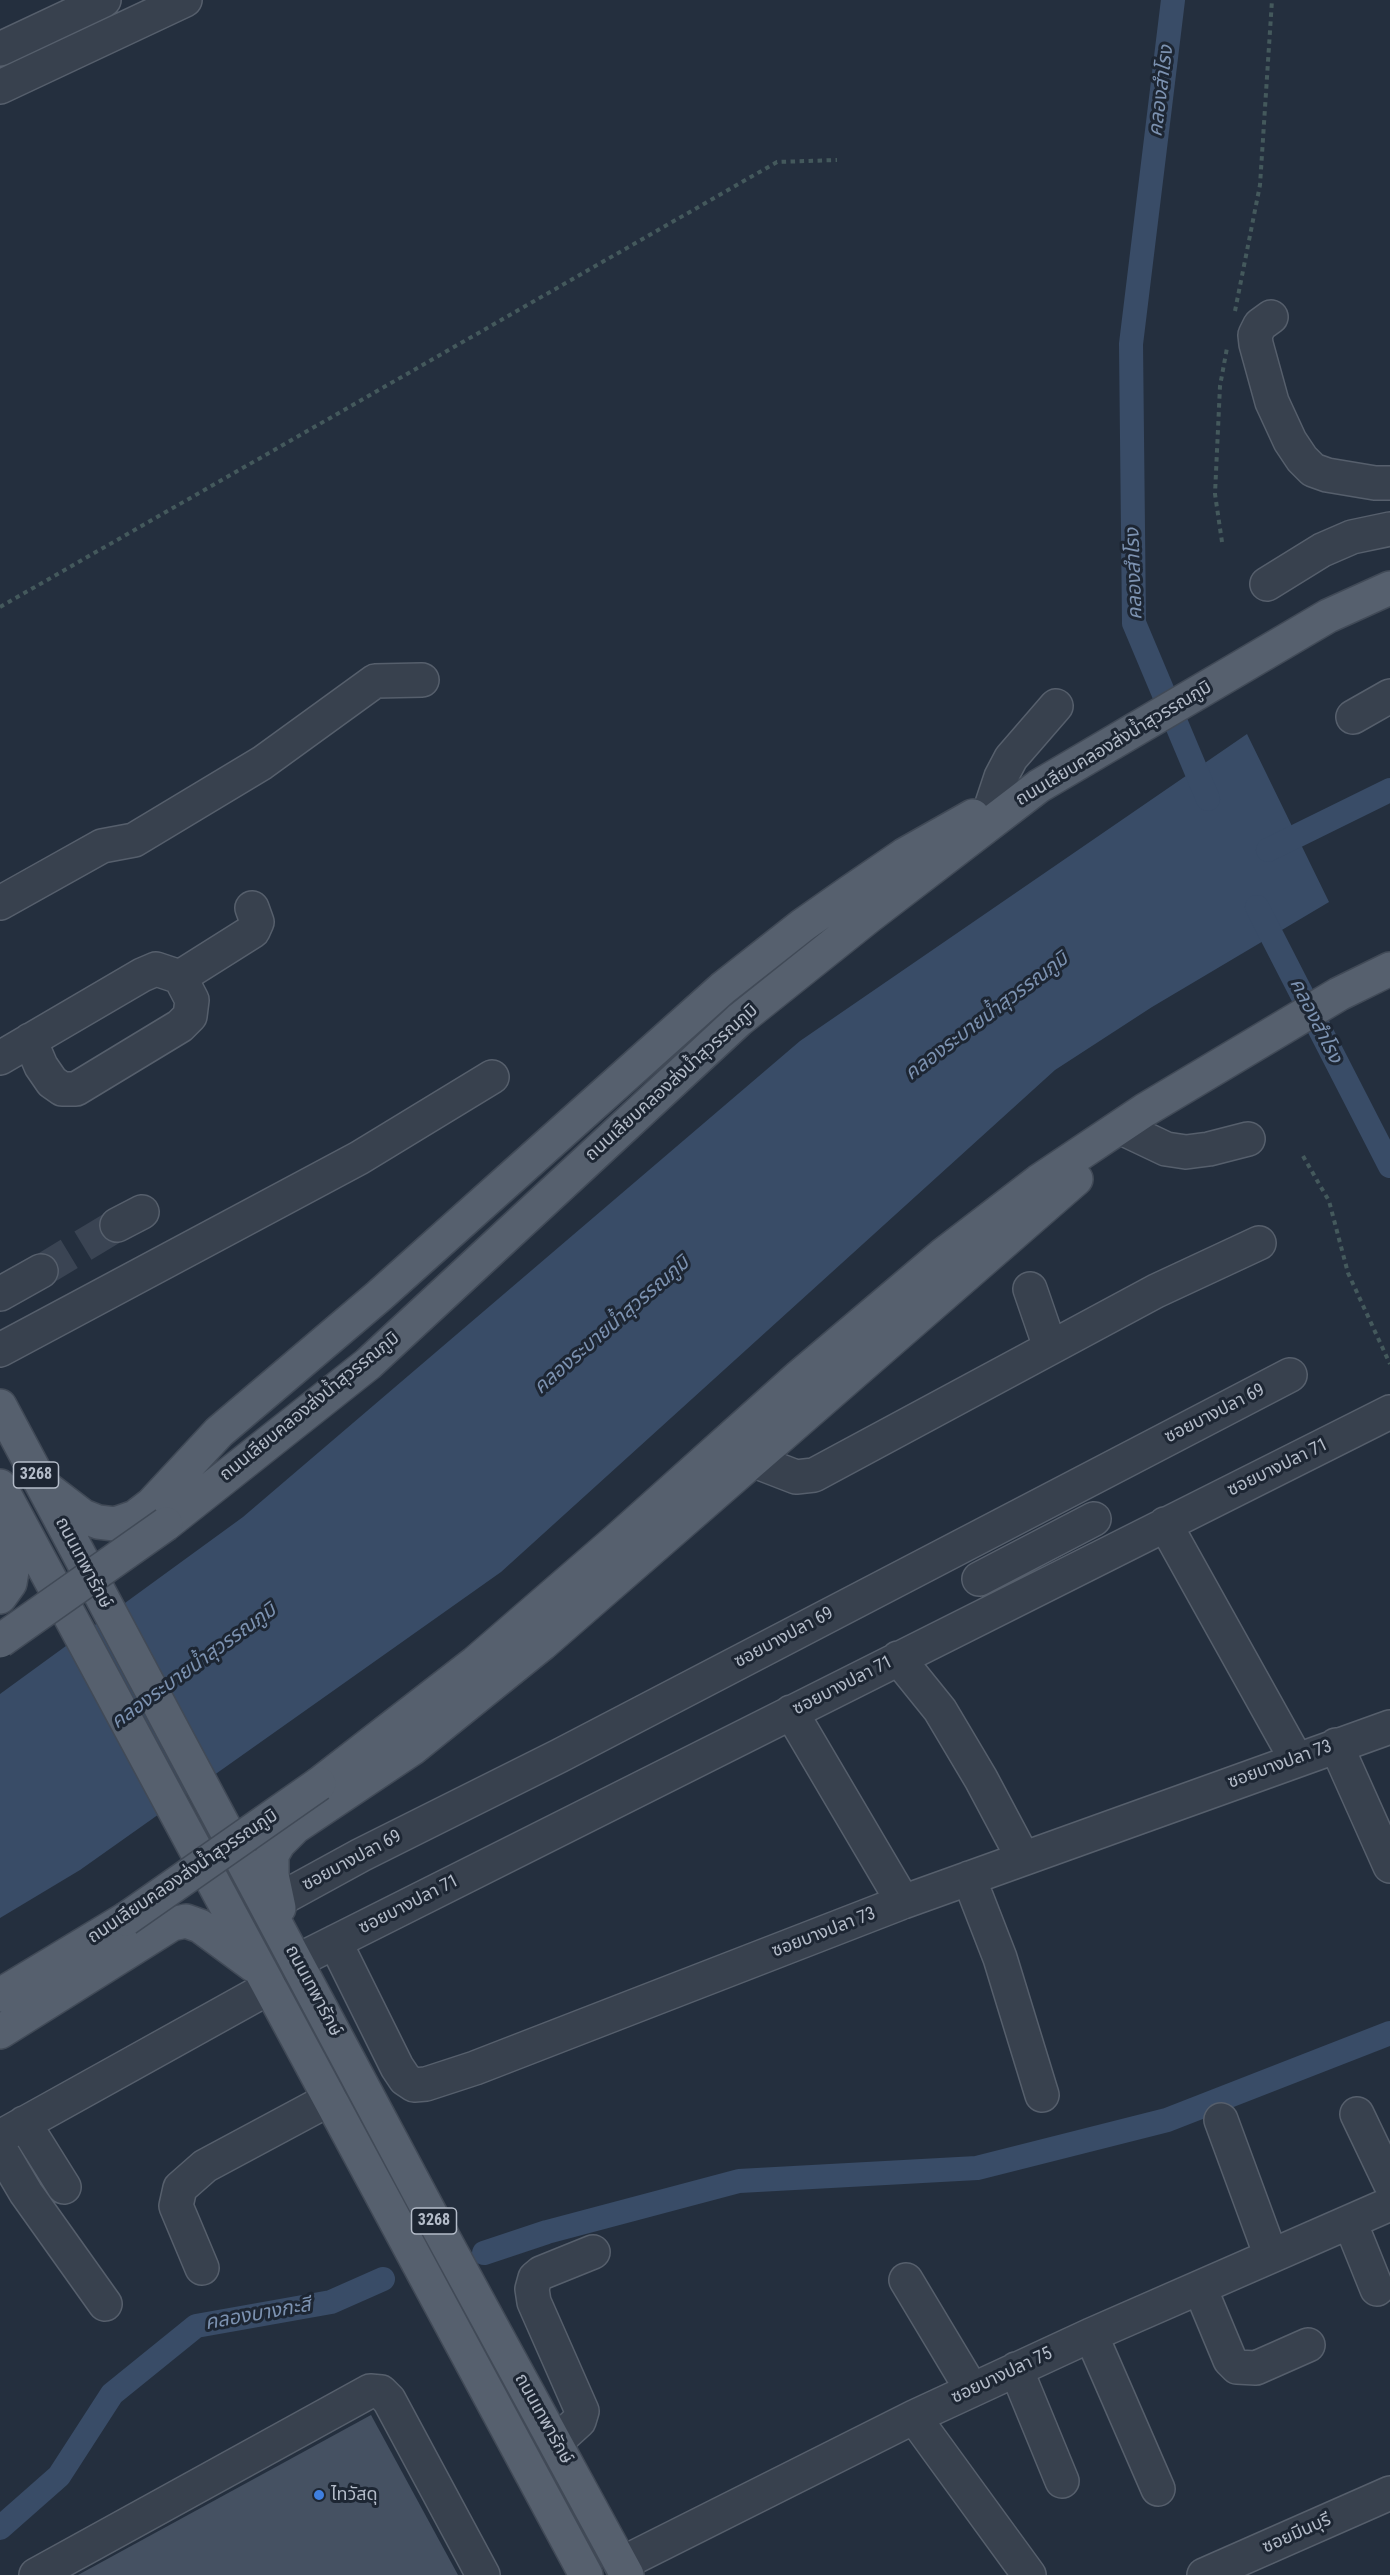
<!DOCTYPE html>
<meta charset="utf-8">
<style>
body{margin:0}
canvas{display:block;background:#242f3e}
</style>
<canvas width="1390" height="2575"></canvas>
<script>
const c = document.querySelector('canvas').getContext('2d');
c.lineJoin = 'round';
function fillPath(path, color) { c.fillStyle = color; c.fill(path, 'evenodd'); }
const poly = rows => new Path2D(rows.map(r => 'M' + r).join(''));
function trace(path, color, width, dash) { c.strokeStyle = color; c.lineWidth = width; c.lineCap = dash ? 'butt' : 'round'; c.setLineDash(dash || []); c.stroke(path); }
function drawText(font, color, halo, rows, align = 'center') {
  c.font = font + ' "Roboto Condensed","Noto Sans Thai",sans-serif'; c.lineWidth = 6; c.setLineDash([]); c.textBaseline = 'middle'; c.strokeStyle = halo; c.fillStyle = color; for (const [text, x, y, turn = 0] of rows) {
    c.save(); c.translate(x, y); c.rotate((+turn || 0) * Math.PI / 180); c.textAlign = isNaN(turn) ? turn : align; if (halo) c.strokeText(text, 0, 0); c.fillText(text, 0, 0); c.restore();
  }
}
const water = poly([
 [1247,734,1329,902,1152,1007,1055,1070,501,1572,80,1870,0,1918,0,1694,243,1517,800,1041]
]);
const canal = poly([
 [1173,0,1131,344,1134,623,1208,799],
 [1268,850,1390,790],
 [1257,907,1390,1166],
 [484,2253,547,2232,739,2181,977,2168,1167,2120,1390,2033],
 [0,2528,59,2476,112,2394,196,2326,331,2302,383,2279]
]);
const building = poly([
 [371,2415,458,2575,78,2575]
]);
const minorTunnel = poly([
 [41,1271,117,1225]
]);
const path = poly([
 [1235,311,1260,185,1272,0],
 [1222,542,1215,494,1220,386,1227,348],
 [0,607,777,162,837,160],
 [1303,1156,1329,1201,1348,1273,1390,1364]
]);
const minor = poly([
 [0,49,104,0],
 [0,87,185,0],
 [1271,317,1260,325,1255,335,1256,344,1272,402,1290,441,1302,459,1313,470,1327,475,1375,483,1390,483],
 [1267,584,1322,550,1352,537,1390,529],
 [1353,717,1390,696],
 [991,807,1001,777,1011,758,1056,706],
 [0,903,102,846,134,840,262,763,375,681,422,680],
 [180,977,253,931,257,922,252,908],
 [0,1058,142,975,156,969,180,977,192,1000,190,1016,180,1026,76,1089,62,1089,52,1082,41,1066,30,1040],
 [1126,1130,1166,1149,1186,1152,1209,1149,1248,1139],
 [117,1225,142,1212],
 [1030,1289,1050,1347],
 [0,1294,41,1271],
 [0,1350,359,1158,492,1077],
 [752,1460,796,1477,814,1475,1156,1291,1259,1243],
 [1165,1524,1296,1759],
 [979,1579,1094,1519],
 [898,1658,940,1710,981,1779,1023,1858],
 [791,1712,903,1902],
 [1336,1745,1390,1866],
 [969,1878,1000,1958,1042,2095],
 [277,1901,361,1855,559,1756,1290,1375],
 [335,1942,397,2067,405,2079,414,2085,426,2084,475,2068,903,1902,1390,1727],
 [297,1961,1390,1412],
 [1357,2114,1390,2183],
 [1221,2120,1271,2256],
 [24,2123,64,2187],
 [0,2137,270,1987],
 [0,2149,26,2193,105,2304],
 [1350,2222,1377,2289],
 [202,2268,176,2206,180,2188,205,2166,330,2099],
 [906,2280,972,2390],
 [1200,2288,1230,2360,1237,2367,1256,2368,1308,2345],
 [1091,2335,1158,2489],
 [1016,2369,1062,2481],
 [914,2417,1029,2575],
 [556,2442,579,2421,582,2411,534,2302,532,2289,535,2278,541,2273,593,2252],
 [621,2564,914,2417,1091,2335,1390,2204],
 [36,2575,370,2391,381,2392,389,2400,483,2575],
 [1204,2575,1390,2493]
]);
const major = poly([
 [0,1406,430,2213,627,2575],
 [0,1486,586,2575],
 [49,1490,83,1516,98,1522,115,1524,135,1517,152,1504,219,1432,379,1296,723,988,803,925,850,892,904,855,973,816],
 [166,1524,368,1364,739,1020,868,917,1039,786,1328,616,1390,588],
 [0,1597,10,1583,13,1565,10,1516],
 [319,1784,475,1663,617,1540,800,1376,944,1254,1039,1181,1145,1110,1339,994,1390,969],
 [279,1908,272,1875,272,1855,279,1843,295,1827,413,1748,542,1644,1076,1179],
 [0,1995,126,1919],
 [0,2032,172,1924,186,1921,200,1926,253,1965]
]);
const majorBridge = poly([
 [0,1641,166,1524],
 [126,1919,319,1784]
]);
const markers = [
 [319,2495,6,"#3f7fe0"]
];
const shields = [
 [36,1475,45],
 [434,2221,45]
];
const shieldNames = [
 ["3268",36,1475],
 ["3268",434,2221]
];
const streetNames = [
 ["ถนนเลียบคลองส่งน้ำสุวรรณภูมิ",1114,744,-31],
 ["ถนนเลียบคลองส่งน้ำสุวรรณภูมิ",672,1083,-42],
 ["ถนนเลียบคลองส่งน้ำสุวรรณภูมิ",310,1407,-39],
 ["ซอยบางปลา 69",1215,1414,-27],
 ["ซอยบางปลา 71",1278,1468,-26],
 ["ถนนเทพารักษ์",83,1563,62],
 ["ซอยบางปลา 69",784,1638,-28],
 ["ซอยบางปลา 71",843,1686,-27],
 ["ซอยบางปลา 73",1280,1765,-20],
 ["ซอยบางปลา 69",352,1861,-28],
 ["ถนนเลียบคลองส่งน้ำสุวรรณภูมิ",183,1877,-34],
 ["ซอยบางปลา 71",409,1905,-27],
 ["ซอยบางปลา 73",824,1933,-21],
 ["ถนนเทพารักษ์",313,1991,62],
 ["ซอยบางปลา 75",1002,2376,-25],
 ["ถนนเทพารักษ์",543,2419,61],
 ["ซอยมีนบุรี",1297,2534,-24]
];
const poiNames = [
 ["ไทวัสดุ",331,2495]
];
const waterNames = [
 ["คลองสำโรง",1162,91,-83],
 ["คลองสำโรง",1135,574,-92],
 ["คลองระบายน้ำสุวรรณภูมิ",987,1017,-37],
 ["คลองสำโรง",1315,1021,63],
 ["คลองระบายน้ำสุวรรณภูมิ",612,1326,-41],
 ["คลองระบายน้ำสุวรรณภูมิ",194,1667,-36],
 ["คลองบางกะสี",258,2315,-10]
];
fillPath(water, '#394c67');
trace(canal, '#394c67', 24);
fillPath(building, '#455162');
trace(minorTunnel, '#3a4453', 33, [33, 16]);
trace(minor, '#565f6c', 36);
trace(major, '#414a57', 36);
trace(path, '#44595c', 4, [4.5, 4.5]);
trace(minor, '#38414e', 33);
trace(major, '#56606e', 33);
trace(majorBridge, '#414a57', 36, []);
trace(majorBridge, '#56606e', 33);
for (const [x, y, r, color] of markers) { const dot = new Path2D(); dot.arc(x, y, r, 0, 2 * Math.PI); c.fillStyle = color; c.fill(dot); trace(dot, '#1d2633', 2); }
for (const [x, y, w] of shields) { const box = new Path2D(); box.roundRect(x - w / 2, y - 13, w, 26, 4.5); c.fillStyle = '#1d2633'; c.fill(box); trace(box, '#b4bcc9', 1.5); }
drawText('bold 16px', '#b4bcc9', null, shieldNames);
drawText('18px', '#b4bcc9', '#1d2633', streetNames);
drawText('18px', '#b4bcc9', '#1d2633', poiNames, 'left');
drawText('italic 20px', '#7c92b1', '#1d2633', waterNames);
</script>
